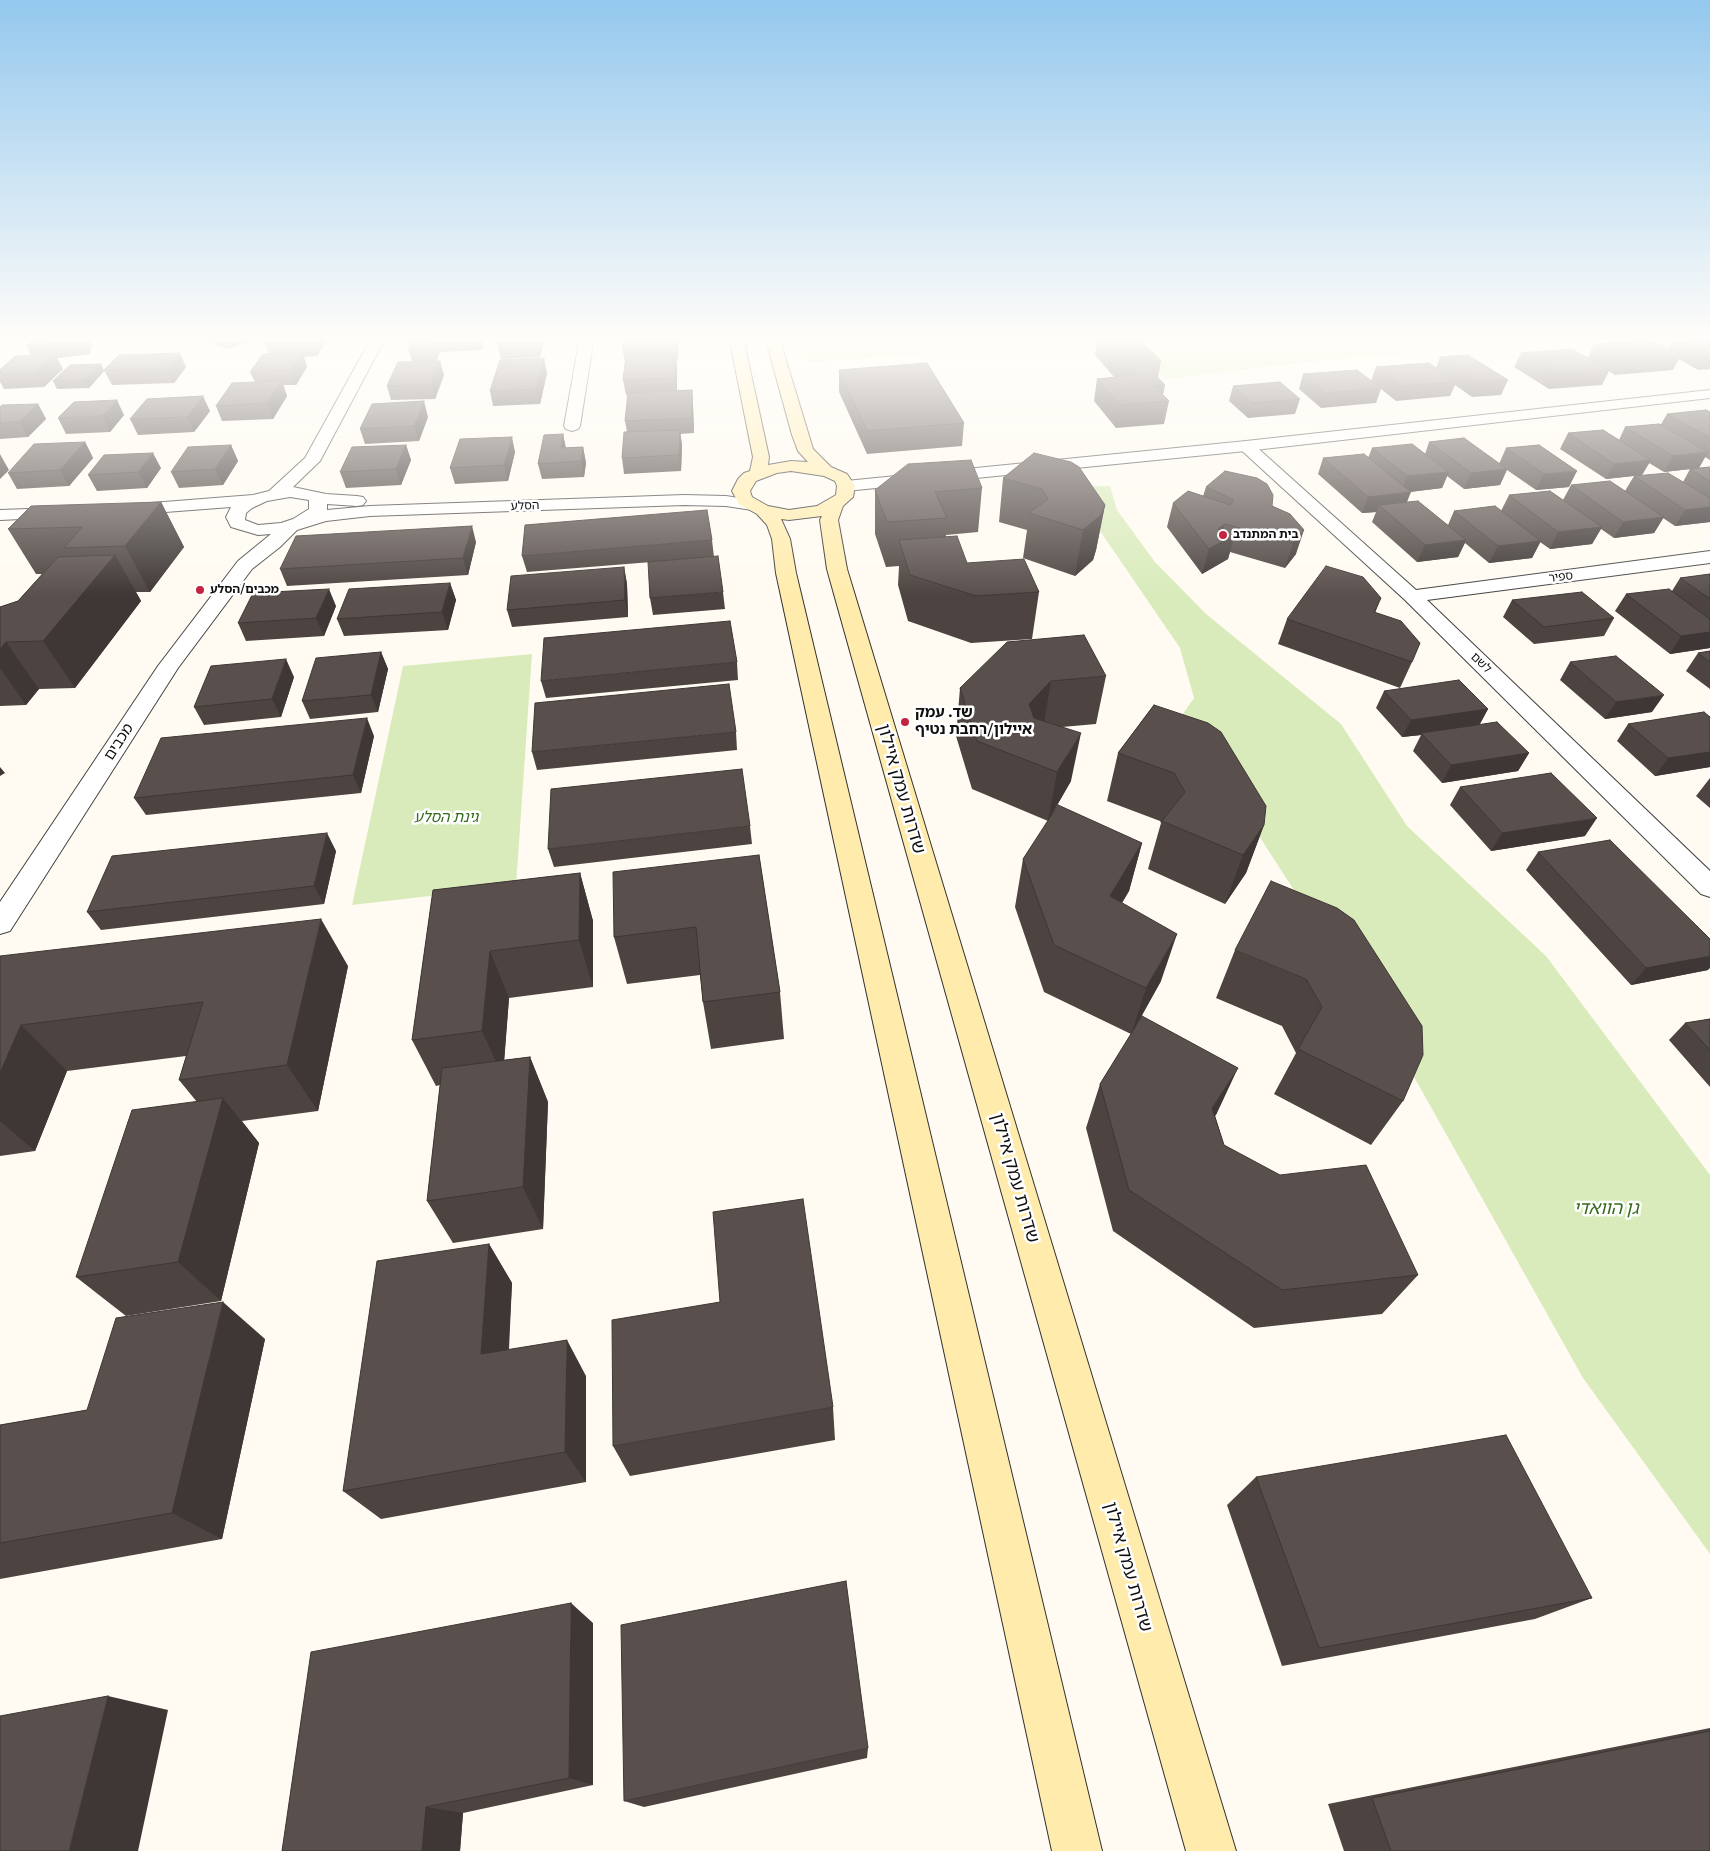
<!DOCTYPE html>
<meta charset="utf-8">
<style>
body{margin:0}
canvas{display:block;background:#fffbf2}
</style>
<canvas width="1710" height="1851"></canvas>
<script>
const c = document.querySelector('canvas').getContext('2d');
c.lineJoin = 'round';
function fillPath(path, color) { c.fillStyle = color; c.fill(path, 'evenodd'); }
const poly = rows => new Path2D(rows.map(r => 'M' + r).join(''));
function trace(path, color, width, dash) { c.strokeStyle = color; c.lineWidth = width; c.lineCap = dash ? 'butt' : 'round'; c.setLineDash(dash || []); c.stroke(path); }
function drawText(font, color, halo, rows, align = 'center') {
  c.font = font + ' "IBM Plex Serif","Noto Sans Hebrew",serif'; c.lineWidth = 5; c.setLineDash([]); c.textBaseline = 'middle'; c.strokeStyle = halo; c.fillStyle = color; for (const [text, x, y, turn = 0] of rows) {
    c.save(); c.translate(x, y); c.rotate((+turn || 0) * Math.PI / 180); c.textAlign = isNaN(turn) ? turn : align; if (halo) c.strokeText(text, 0, 0); c.fillText(text, 0, 0); c.restore();
  }
}
const green = poly([
 [802,337,1616,337,1342,358,1165,379,1129,345,950,352,809,362],
 [1110,486,1117,510,1155,562,1206,614,1341,724,1407,826,1546,956,1710,1175,1710,1554,1583,1378,1409,1068,1259,836,1175,725,1194,698,1180,648,1070,487],
 [532,654,516,886,352,905,403,666]
]);
const minor = poly([
 [372,337,386,337,320,461,293,487,326,494,357,496,363,497,366,501,363,505,357,506,327,504,327,510,370,506,684,495,726,496,758,501,761,505,758,509,752,510,726,506,684,505,370,516,326,521,297,530,280,547,252,569,178,668,10,931,0,934,0,902,158,666,238,561,271,534,258,535,231,527,226,517,231,507,126,515,120,514,117,510,120,506,126,505,253,495,269,491,305,458,372,337],
 [290,497,309,500,309,509,293,519,281,523,258,525,245,520,246,513,252,508,267,501,290,497],
 [580,337,594,337,580,426,578,429,572,431,566,429,564,426,580,337],
 [1246,441,1252,443,1416,590,1710,551,1710,563,1427,600,1710,871,1710,897,1701,894,1405,600,1240,449,1238,446,1240,443,1246,441],
 [58,508,64,509,67,513,64,517,0,520,0,510,58,508]
]);
const tertiary = poly([
 [1710,390,1710,398,1246,451,846,491,840,490,837,486,840,482,846,481,1246,441,1710,390]
]);
const secondary = poly([
 [729,337,743,337,769,457,768,465,791,461,808,462,798,451,792,435,765,337,779,337,813,449,831,467,847,474,855,486,853,497,843,506,838,520,847,569,1236,1851,1186,1851,827,569,820,520,822,516,789,520,781,519,790,539,796,573,1102,1851,1052,1851,776,573,772,539,767,525,757,514,739,504,732,491,738,479,744,473,750,471,753,457,729,337],
 [791,471,824,476,835,481,837,486,836,495,817,506,789,510,768,506,752,497,750,491,756,481,777,473,791,471]
]);
const wall = poly([
 [195,337,264,337,227,349],
 [270,337,329,337,317,356,304,357,307,367,296,385,283,385,287,396,273,419,222,421,216,406,255,382,250,372,269,353,265,344],
 [413,337,486,337,482,350,440,352,436,361,444,375,435,399,391,400,387,386,412,362,408,348],
 [545,337,540,357,501,359,497,344],
 [1098,337,1137,337,1161,361,1158,378,1165,385,1163,395,1169,401,1164,424,1116,428,1094,401,1097,379,1114,377,1095,355],
 [1710,337,1710,369,1698,370,1679,359,1673,370,1615,375,1609,371,1602,385,1549,389,1514,367,1521,353,1588,358,1594,344,1668,349,1674,338],
 [679,341,678,359,676,360,677,369,677,391,692,390,693,405,694,433,680,434,682,445,681,471,624,474,622,458,627,432,625,421,628,395,626,395,623,380,625,362,622,347],
 [90,354,57,358,63,369,44,387,4,389,0,382,0,370,31,355],
 [1440,357,1508,380,1501,395,1472,397,1455,385,1450,396,1396,401,1381,389,1376,403,1321,408,1299,389,1303,374,1371,381,1376,367,1436,368],
 [101,364,104,371,89,388,57,389,53,381],
 [186,367,174,383,112,385,104,370],
 [839,370,964,423,962,446,867,454,839,392],
 [547,373,540,404,493,406,490,391],
 [1233,386,1300,399,1295,414,1248,418,1229,401],
 [38,404,46,419,28,437,0,439,0,407],
 [210,411,194,432,138,435,130,419],
 [1710,412,1710,460,1705,457,1699,468,1664,472,1649,463,1642,475,1606,479,1560,449,1568,433,1619,440,1625,427,1661,424,1667,414],
 [124,415,110,432,66,434,58,418],
 [428,417,419,441,365,444,360,429],
 [563,434,566,448,583,447,586,463,584,477,542,479,538,464],
 [85,442,93,458,69,486,17,489,8,473],
 [1429,442,1499,464,1506,448,1569,487,1536,490,1507,470,1500,485,1464,489,1447,476,1442,488,1410,492,1407,502,1448,525,1454,511,1501,511,1509,495,1563,500,1571,485,1625,491,1634,476,1683,482,1690,469,1710,467,1710,522,1675,526,1663,518,1654,533,1614,538,1601,529,1592,544,1550,549,1540,542,1532,558,1489,563,1465,543,1458,557,1417,562,1372,522,1376,512,1362,513,1318,474,1323,458,1368,458,1372,448,1425,454],
 [231,445,238,461,223,485,179,488,171,472],
 [406,445,411,460,401,485,346,488,340,472],
 [515,452,508,481,455,484,450,468],
 [161,468,147,488,97,491,88,475],
 [1003,478,1105,505,1096,550,1093,560,1075,576,1023,558,1027,530,999,522],
 [1206,487,1272,506,1290,514,1296,554,1285,568,1230,552,1228,559,1202,574,1167,527,1173,503,1203,496],
 [982,488,978,532,946,535,946,537,967,563,1039,592,1032,639,971,643,908,621,898,585,899,566,886,567,875,534,875,490],
 [161,502,184,547,150,592,136,592,141,601,75,688,39,689,26,705,0,706,0,607,18,601,42,574,36,574,8,529],
 [712,540,714,557,527,572,522,556],
 [476,542,468,575,287,586,280,569],
 [624,567,627,584,628,617,512,627,507,610],
 [1710,574,1710,648,1670,654,1615,611,1626,594,1672,591,1680,578],
 [450,583,456,600,448,630,344,636,337,619],
 [723,592,725,609,653,615,650,598],
 [1512,600,1614,618,1604,636,1534,644,1503,617],
 [336,606,324,636,246,641,238,623],
 [1375,613,1412,662,1400,688,1278,644,1287,619],
 [1710,651,1710,689,1686,671,1698,653],
 [381,652,388,669,378,712,310,719,302,701],
 [737,662,738,680,546,698,541,681],
 [1570,662,1652,712,1605,719,1560,680],
 [1106,676,1096,724,1062,727,1071,781,1048,821,972,789,956,736,960,688],
 [294,677,281,717,204,725,194,707],
 [1384,691,1488,709,1479,725,1529,753,1518,771,1442,783,1413,751,1421,735,1402,737,1376,708],
 [1154,705,1264,825,1246,873,1225,904,1148,869,1161,823,1160,821,1107,801,1118,753],
 [1710,717,1710,767,1655,776,1617,741,1628,724],
 [736,732,737,750,537,770,532,752],
 [374,736,361,793,146,815,134,798],
 [1710,778,1710,808,1696,796],
 [1460,787,1585,836,1491,851,1450,805],
 [750,826,752,844,554,867,548,849],
 [1142,843,1129,891,1122,903,1161,981,1133,1031,1217,1113,1215,1116,1224,1145,1418,1275,1382,1314,1254,1328,1113,1231,1086,1128,1100,1084,1131,1034,1044,992,1015,907,1023,859],
 [336,851,324,904,101,930,87,912],
 [1538,852,1708,970,1631,985,1526,870],
 [759,855,780,992,784,1039,711,1049,703,1002,700,975,627,984,614,937],
 [580,873,593,921,593,987,509,998,504,1060,530,1057,548,1102,543,1229,453,1243,427,1201,440,1085,436,1086,412,1040,433,890],
 [1235,950,1422,1026,1403,1101,1371,1145,1274,1094,1296,1053,1282,1026,1216,998],
 [0,956,348,966,318,1111,242,1121,259,1143,221,1301,126,1316,76,1277,197,1102,179,1080,186,1056,67,1071,35,1151,0,1156],
 [1710,1019,1710,1087,1669,1040,1685,1023],
 [489,1244,512,1283,509,1350,586,1376,586,1482,381,1519,343,1491],
 [265,1339,222,1539,0,1579,0,1425,87,1410],
 [833,1407,835,1440,630,1476,613,1446],
 [1256,1477,1592,1598,1535,1619,1282,1666,1227,1505],
 [593,1623,593,1785,463,1813,460,1851,282,1851],
 [1710,1728,1710,1851,1344,1851,1328,1804],
 [868,1748,867,1758,644,1807,624,1801]
]);
const shadedWall = poly([
 [83,337,94,337,90,354,57,358,63,369,44,387,36,372,34,361,27,347],
 [222,337,264,337,227,349],
 [315,337,329,337,317,356,312,342],
 [478,337,486,337,482,350],
 [539,337,545,337,540,357,537,343],
 [677,337,678,337,679,341,678,359,677,345],
 [436,338,440,352,436,361,432,347],
 [302,352,307,367,296,385,291,370],
 [180,353,186,367,174,383,167,368],
 [676,355,677,369,677,392,675,378],
 [544,358,547,373,540,404,536,389],
 [440,361,444,375,435,399,431,384],
 [101,364,104,371,89,388,85,380],
 [282,381,287,396,273,419,267,403],
 [692,390,693,405,694,433,692,418],
 [203,396,210,411,194,432,187,417],
 [117,400,124,415,110,432,102,416],
 [424,401,428,417,419,441,414,426],
 [38,404,46,419,28,437,19,422],
 [680,430,682,445,681,471,679,455],
 [563,434,566,450,564,464,561,448],
 [512,437,515,452,508,481,504,465],
 [85,442,93,458,69,486,60,470],
 [231,445,238,461,223,485,215,469],
 [406,445,411,460,401,485,396,469],
 [583,447,586,463,584,477,581,461],
 [1708,452,1699,468,1664,472,1673,456],
 [153,453,161,468,147,488,138,472],
 [0,454,9,470,0,479],
 [1651,460,1642,475,1606,479,1614,464],
 [1507,469,1500,485,1464,489,1471,473],
 [1577,471,1569,487,1536,490,1544,474],
 [1449,472,1442,488,1401,493,1407,476],
 [1411,492,1404,509,1379,505,1376,512,1362,513,1368,497],
 [161,502,184,547,150,592,125,546],
 [1105,505,1096,550,1093,560,1075,576,1083,530],
 [1710,507,1710,522,1675,526,1685,510],
 [1664,517,1654,533,1614,538,1623,522],
 [1225,524,1220,543,1235,534,1228,559,1202,574,1209,549,1218,529],
 [472,526,476,542,468,575,463,558],
 [1602,527,1592,544,1550,549,1558,532],
 [1304,530,1296,554,1285,568,1293,543],
 [1466,540,1458,557,1417,562,1425,545],
 [1541,541,1532,558,1489,563,1498,546],
 [115,555,141,601,75,688,43,641],
 [624,567,627,584,628,617,625,600],
 [450,583,456,600,448,630,442,612],
 [329,589,336,606,324,636,316,618],
 [1381,598,1371,623,1374,612],
 [1710,632,1710,648,1670,654,1681,636],
 [6,642,39,689,26,705,0,668,0,649],
 [381,652,388,669,378,712,371,695],
 [286,659,294,677,281,717,272,699],
 [1051,681,1043,729,1022,752,1029,704],
 [1664,695,1652,712,1605,719,1616,702],
 [1488,709,1479,726,1421,733,1421,735,1402,737,1411,720],
 [367,718,374,736,361,793,353,775],
 [1081,733,1071,781,1048,821,1057,772],
 [1710,752,1710,767,1655,776,1668,758],
 [1529,753,1518,771,1442,783,1451,765],
 [0,767,5,773,0,776],
 [1597,818,1585,836,1491,851,1502,833],
 [1264,825,1246,873,1225,904,1243,855],
 [327,833,336,851,324,904,314,886],
 [1142,843,1129,891,1097,944,1110,896],
 [580,873,593,921,593,987,579,940],
 [321,919,348,966,318,1111,287,1065],
 [1177,934,1161,981,1131,1035,1146,988],
 [490,951,509,998,503,1077,482,1031],
 [1710,956,1710,968,1708,970,1631,985,1646,968],
 [21,1025,67,1071,35,1151,0,1121,0,1073],
 [530,1057,548,1102,543,1229,523,1187],
 [1238,1068,1217,1113,1192,1152,1212,1108],
 [223,1098,259,1143,221,1301,178,1262],
 [489,1244,512,1283,506,1389,481,1354],
 [223,1302,265,1339,222,1539,172,1513],
 [567,1340,586,1376,586,1482,565,1452],
 [571,1603,593,1623,593,1785,569,1778],
 [108,1696,168,1710,138,1851,69,1851],
 [426,1807,463,1813,460,1851,422,1851]
]);
const building = poly([
 [30,337,83,337,82,340,27,347,30,337],
 [270,337,315,337,312,342,265,344,270,337],
 [413,337,458,337,436,338,432,347,408,348,413,337],
 [500,337,539,337,537,343,497,344,500,337],
 [623,337,677,337,677,345,622,347,623,337],
 [1100,337,1137,337,1161,361,1143,362,1165,385,1154,386,1169,401,1120,405,1097,379,1137,375,1100,337],
 [1691,337,1710,337,1710,355,1706,355,1674,338,1691,337],
 [1651,340,1681,355,1623,360,1594,344,1651,340],
 [1572,349,1609,370,1556,374,1521,353,1572,349],
 [302,352,291,370,250,372,263,354,302,352],
 [180,353,167,368,104,370,119,355,180,353],
 [55,354,36,372,0,374,0,370,15,356,55,354],
 [676,355,675,378,623,380,626,357,676,355],
 [1468,355,1508,380,1478,382,1440,357,1468,355],
 [544,358,536,389,490,391,500,360,544,358],
 [440,361,431,384,387,386,398,362,440,361],
 [927,363,964,423,867,431,839,370,927,363],
 [1429,363,1456,382,1401,386,1376,367,1429,363],
 [101,364,85,380,53,381,70,365,101,364],
 [1357,370,1381,388,1326,393,1303,374,1357,370],
 [282,381,267,403,216,406,232,383,282,381],
 [1280,382,1300,399,1252,403,1233,386,1280,382],
 [692,390,692,418,625,421,628,393,692,390],
 [203,396,187,417,130,419,147,399,203,396],
 [117,400,102,416,58,418,74,402,117,400],
 [424,401,414,426,360,429,372,404,424,401],
 [38,404,19,422,0,423,0,407,2,405,38,404],
 [1706,410,1710,412,1710,438,1667,414,1706,410],
 [1659,424,1708,452,1673,456,1625,427,1659,424],
 [680,430,679,455,622,458,624,432,680,430],
 [1603,430,1651,460,1614,464,1568,433,1603,430],
 [563,434,561,448,583,447,581,461,538,464,544,435,563,434],
 [512,437,504,465,450,468,460,439,512,437],
 [1464,438,1507,469,1471,473,1429,442,1464,438],
 [85,442,60,470,8,473,34,444,85,442],
 [1412,444,1449,472,1407,476,1372,448,1412,444],
 [231,445,215,469,171,472,188,447,231,445],
 [406,445,396,469,340,472,352,447,406,445],
 [1539,445,1577,471,1544,474,1506,448,1539,445],
 [153,453,138,472,88,475,104,455,153,453],
 [1034,453,1071,462,1079,467,1105,505,1101,515,1083,530,1029,513,1048,499,1042,489,1003,478,1034,453],
 [1364,454,1411,492,1368,497,1323,458,1364,454],
 [971,460,982,488,935,492,947,518,887,522,875,490,908,464,971,460],
 [1710,467,1710,481,1690,469,1710,467],
 [1225,471,1257,478,1267,484,1273,495,1272,506,1290,514,1304,530,1293,543,1225,524,1218,529,1235,534,1209,549,1173,503,1188,491,1230,505,1234,500,1206,487,1225,471],
 [1668,473,1710,498,1710,507,1685,510,1634,476,1668,473],
 [1610,481,1664,517,1623,522,1571,485,1610,481],
 [1550,491,1602,527,1558,532,1509,495,1550,491],
 [1418,501,1466,540,1425,545,1379,505,1418,501],
 [161,502,125,546,64,548,82,527,8,529,31,506,161,502],
 [1495,506,1541,541,1498,546,1454,511,1495,506],
 [707,510,712,540,522,556,525,525,707,510],
 [472,526,463,558,280,569,296,536,472,526],
 [957,536,967,563,1024,559,1039,592,976,596,910,575,899,540,957,536],
 [115,555,43,641,6,642,0,649,0,607,18,601,58,557,115,555],
 [718,556,723,592,650,598,648,562,718,556],
 [1326,566,1363,577,1381,598,1374,612,1401,621,1420,643,1412,662,1287,619,1326,566],
 [624,567,625,600,507,610,511,576,624,567],
 [1710,574,1710,599,1680,578,1710,574],
 [450,583,442,612,337,619,349,589,450,583],
 [329,589,316,618,238,623,253,593,329,589],
 [1669,589,1710,619,1710,632,1681,636,1626,594,1669,589],
 [1582,592,1614,618,1544,627,1512,600,1582,592],
 [730,621,737,662,541,681,544,638,730,621],
 [1084,635,1106,676,1051,681,1029,704,1034,718,1081,733,1057,772,977,741,960,688,1007,642,1084,635],
 [1710,651,1710,662,1698,653,1710,651],
 [381,652,371,695,302,701,316,658,381,652],
 [1616,656,1664,695,1616,702,1570,662,1616,656],
 [286,659,272,699,194,707,211,666,286,659],
 [1459,680,1488,709,1411,720,1384,691,1459,680],
 [729,684,736,732,532,752,535,703,729,684],
 [1154,705,1208,723,1221,732,1266,806,1264,825,1243,855,1162,821,1185,792,1174,773,1118,753,1154,705],
 [1704,712,1710,717,1710,752,1668,758,1628,724,1704,712],
 [367,718,353,775,134,798,161,738,367,718],
 [1497,722,1529,753,1451,765,1421,733,1497,722],
 [742,769,750,826,548,849,551,789,742,769],
 [1551,773,1597,818,1502,833,1460,787,1551,773],
 [1058,805,1142,843,1110,896,1177,934,1146,988,1054,945,1023,859,1058,805],
 [327,833,314,886,87,912,112,856,327,833],
 [1610,840,1710,939,1710,956,1646,968,1538,852,1610,840],
 [759,855,780,992,703,1002,696,927,614,937,613,872,759,855],
 [580,873,579,940,490,951,482,1031,412,1040,433,890,580,873],
 [1271,881,1337,908,1354,920,1422,1026,1423,1055,1403,1101,1298,1049,1322,1007,1306,979,1235,950,1271,881],
 [321,919,287,1065,179,1080,203,1002,21,1025,0,1073,0,956,321,919],
 [1142,1016,1238,1068,1212,1108,1224,1145,1280,1175,1366,1165,1418,1275,1282,1290,1129,1190,1100,1084,1142,1016],
 [1710,1019,1710,1050,1685,1023,1710,1019],
 [530,1057,523,1187,427,1201,442,1068,530,1057],
 [223,1098,178,1262,76,1277,132,1110,223,1098],
 [803,1199,833,1407,613,1446,612,1320,720,1302,713,1212,803,1199],
 [489,1244,481,1354,567,1340,565,1452,343,1491,377,1261,489,1244],
 [223,1302,172,1513,0,1543,0,1425,87,1410,116,1318,223,1302],
 [1506,1435,1592,1598,1319,1648,1256,1477,1506,1435],
 [846,1581,868,1748,624,1801,621,1625,846,1581],
 [571,1603,569,1778,426,1807,422,1851,282,1851,311,1652,571,1603],
 [108,1696,69,1851,0,1851,0,1716,108,1696],
 [1710,1731,1710,1851,1391,1851,1372,1798,1710,1731]
]);
const markers = [
 [1223,535,5,"#c3243f"],
 [200,590,5,"#c3243f"],
 [905,722,5,"#c3243f"]
];
const farStreetnames = [
 ["הסלע",525,506,-2],
 ["ספיר",1561,577,-7],
 ["לשם",1481,663,44]
];
const farPoinames = [
 ["בית המתנדב",1233,535],
 ["מכבים/הסלע",210,590]
];
const poiNames = [
 ["שד. עמק",915,713],
 ["איילון/רחבת נטיף",915,730]
];
const streetNames = [
 ["מכבים",119,742,-57]
];
const parkNames = [
 ["גינת הסלע",446,818]
];
const nearStreetnames = [
 ["שדרות עמק איילון",901,789,74],
 ["שדרות עמק איילון",1015,1178,74],
 ["שדרות עמק איילון",1128,1567,74]
];
const nearParknames = [
 ["גן הוואדי",1606,1209]
];
fillPath(green, '#d9ebbb');
trace(minor, '#434343', 2);
trace(tertiary, '#434343', 2);
trace(secondary, '#323232', 2);
fillPath(minor, '#fff');
fillPath(tertiary, '#fff');
fillPath(secondary, '#ffecad');
fillPath(wall, '#4d4441');
fillPath(shadedWall, '#3e3735');
fillPath(building, '#594f4c');
trace(building, '#3e3735', 1);
const sky = c.createLinearGradient(0, 0, 0, 596);
sky.addColorStop(0, '#94c8ee');
sky.addColorStop(0.57, '#fffdf9');
sky.addColorStop(1, '#fffdf900');
c.fillStyle = sky;
c.fillRect(0, 0, 1710, 596);
for (const [x, y, r, color] of markers) { const dot = new Path2D(); dot.arc(x, y, r, 0, 2 * Math.PI); c.fillStyle = color; c.fill(dot); trace(dot, '#fff', 2); }
drawText('12px', '#101010', '#fff', farStreetnames);
drawText('bold 12px', '#101010', '#fff', farPoinames, 'left');
drawText('bold 15px', '#101010', '#fff', poiNames, 'left');
drawText('15px', '#101010', '#fff', streetNames);
drawText('italic 15px', '#376a1e', '#fff', parkNames);
drawText('18px', '#101010', '#fff', nearStreetnames);
drawText('italic 18px', '#376a1e', '#fff', nearParknames);
</script>
